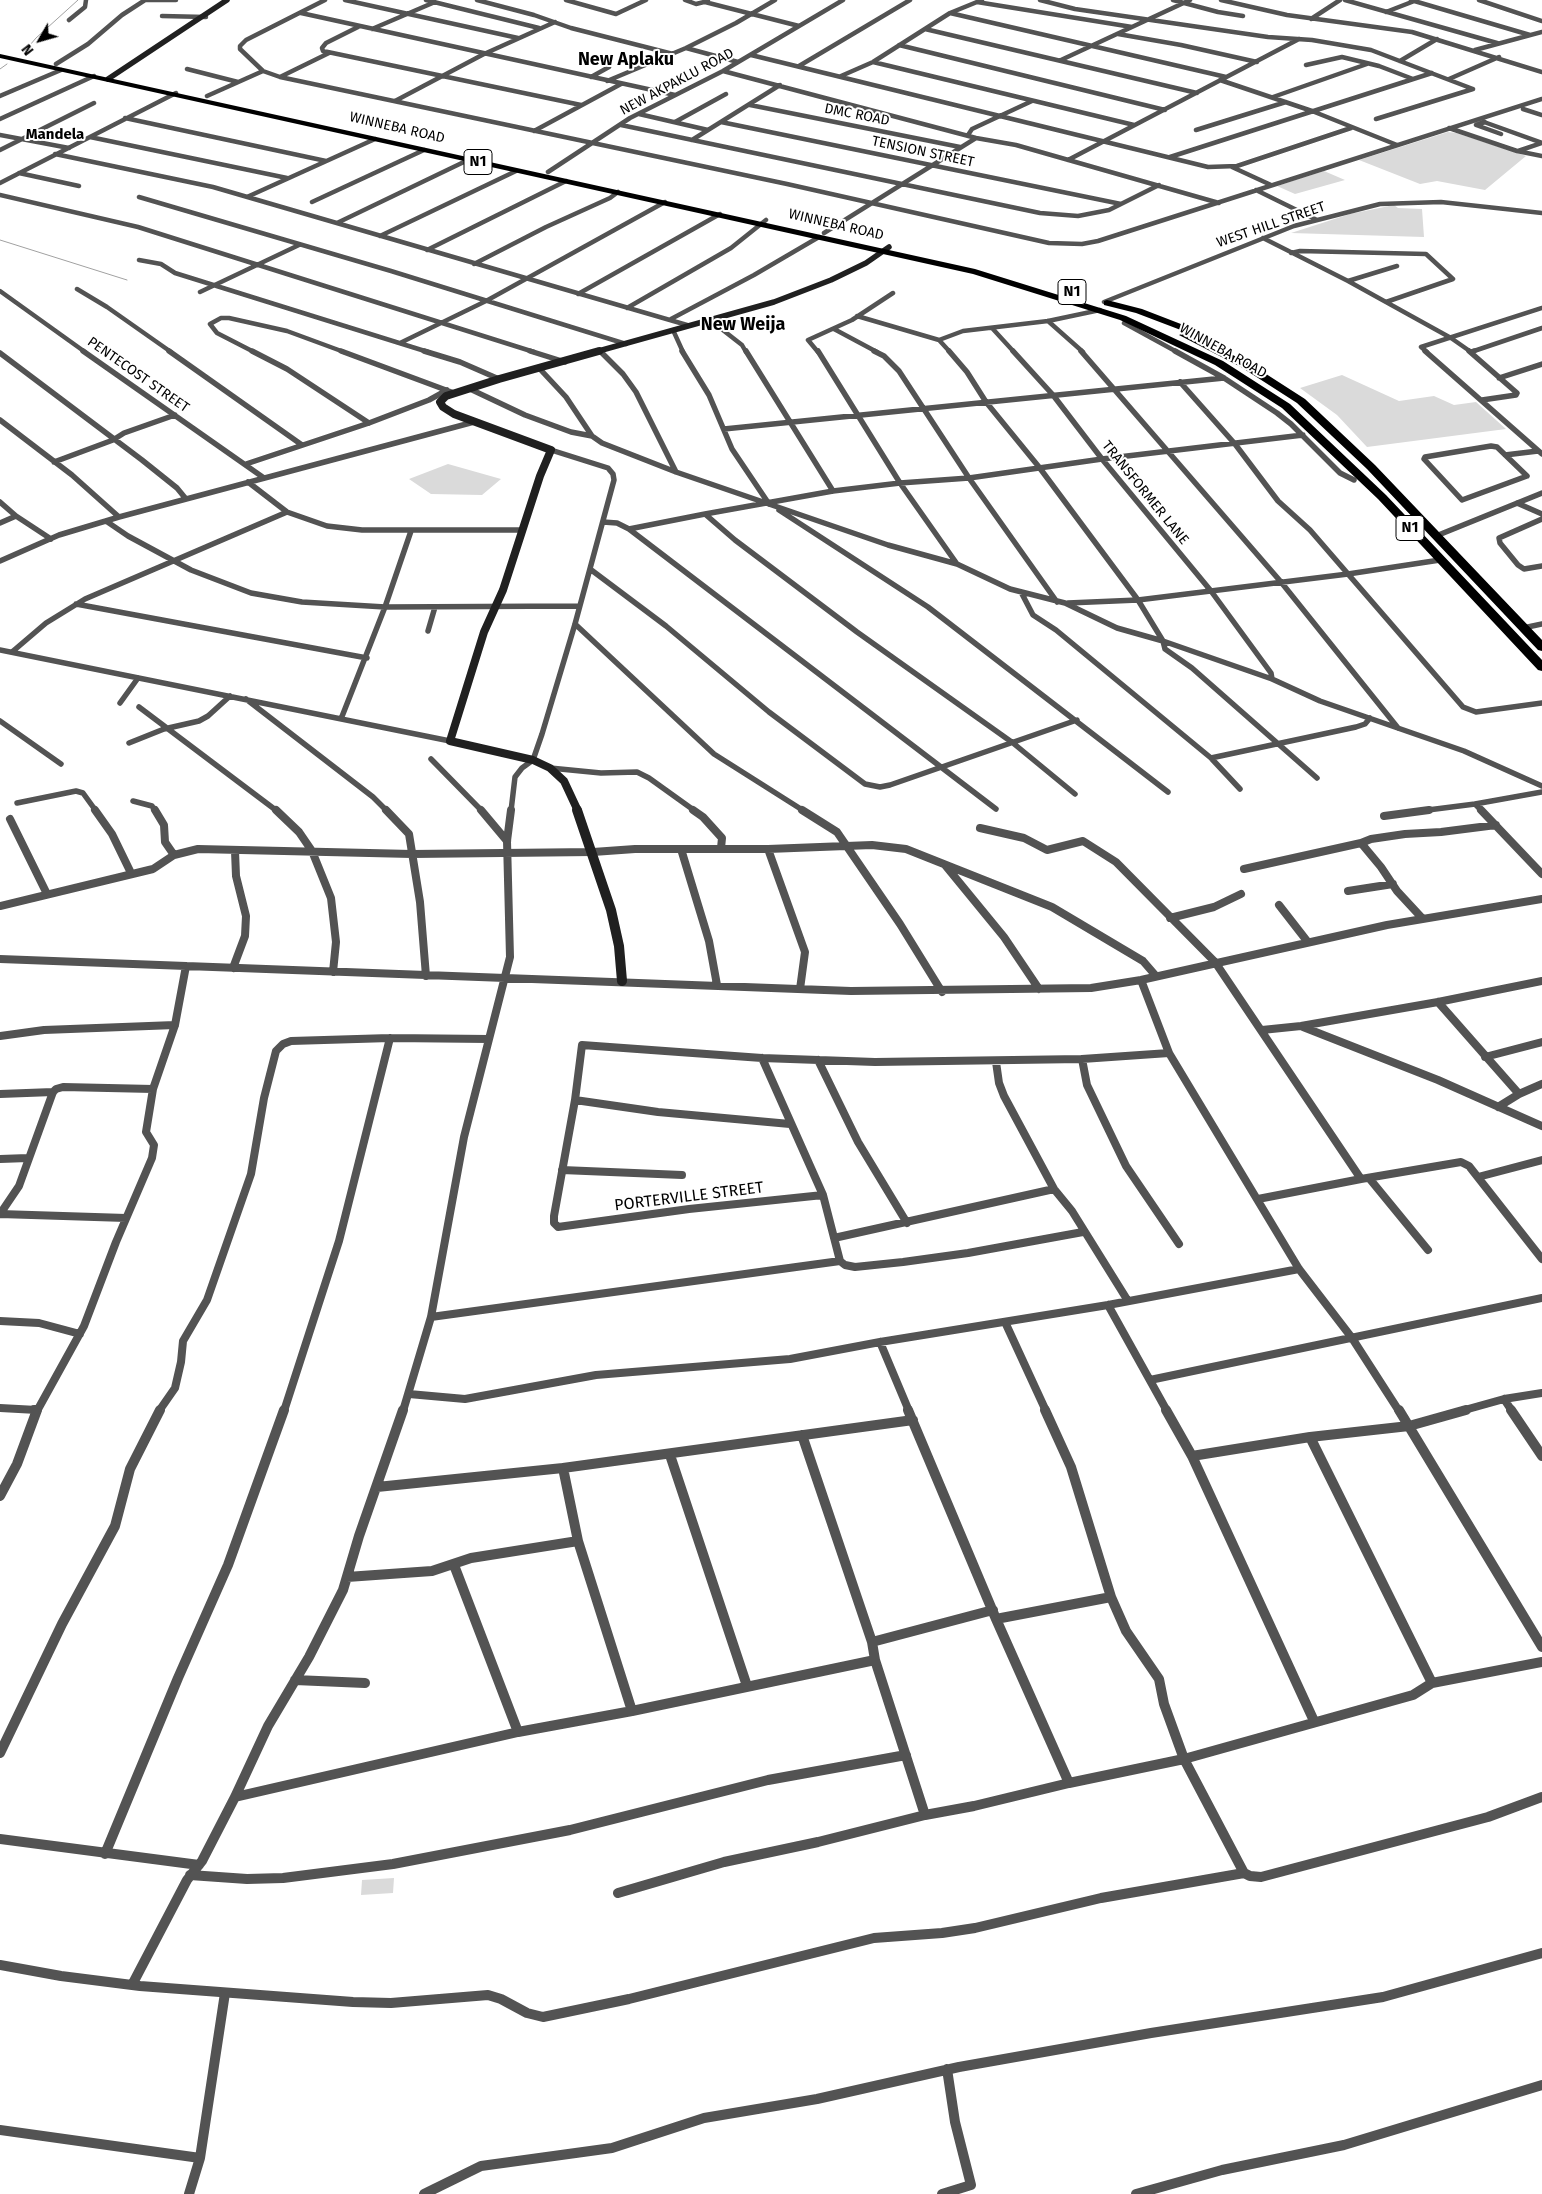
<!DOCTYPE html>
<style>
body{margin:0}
#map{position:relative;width:1542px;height:2194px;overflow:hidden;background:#fff;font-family:"Fira Sans",sans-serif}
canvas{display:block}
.north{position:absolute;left:15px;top:15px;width:50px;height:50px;-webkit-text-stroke:4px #fff;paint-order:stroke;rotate:232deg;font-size:14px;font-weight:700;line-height:20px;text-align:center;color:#000}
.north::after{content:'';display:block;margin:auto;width:18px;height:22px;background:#000;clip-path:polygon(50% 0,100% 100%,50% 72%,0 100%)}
</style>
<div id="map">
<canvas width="1542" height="2194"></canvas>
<div class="north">N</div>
</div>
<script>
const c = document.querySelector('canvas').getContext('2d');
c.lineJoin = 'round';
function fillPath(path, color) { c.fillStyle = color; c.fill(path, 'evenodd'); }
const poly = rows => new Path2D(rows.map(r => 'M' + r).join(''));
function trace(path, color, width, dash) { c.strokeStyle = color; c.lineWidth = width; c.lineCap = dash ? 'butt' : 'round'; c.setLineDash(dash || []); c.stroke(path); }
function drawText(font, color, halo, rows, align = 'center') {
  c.font = font + ' "Fira Sans",sans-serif'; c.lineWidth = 4; c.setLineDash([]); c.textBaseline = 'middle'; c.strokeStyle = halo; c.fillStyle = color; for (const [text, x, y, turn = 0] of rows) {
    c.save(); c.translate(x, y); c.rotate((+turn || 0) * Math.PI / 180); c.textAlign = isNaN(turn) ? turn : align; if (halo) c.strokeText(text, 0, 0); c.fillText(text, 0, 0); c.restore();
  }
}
const green = poly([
 [1448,132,1457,133,1526,156,1485,190,1437,181,1420,184,1359,160],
 [1324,171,1345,180,1295,194,1277,186],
 [1394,205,1398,208,1422,209,1424,237,1291,233,1350,214],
 [1342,375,1399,401,1434,396,1454,405,1476,402,1506,429,1367,447,1337,415,1300,388],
 [448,464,501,479,482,495,431,494,409,479],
 [394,1878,393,1893,361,1895,362,1880]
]);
const stream = poly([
 [24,52,36,38,78,0],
 [0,69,7,64],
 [0,240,127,280]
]);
const streetFar3 = poly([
 [147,0,176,0],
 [325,0,246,40,240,46,240,49,263,71,280,77,787,184,1049,243,1082,244,1098,241,1542,99],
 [345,0,518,38],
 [426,0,539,28],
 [477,0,534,15,571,28,673,54],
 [566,0,616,14,646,0],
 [685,0,696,4,708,1],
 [1040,0,1075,9,1268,37,1312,40,1371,50,1473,89],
 [1173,0,1218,12,1243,16],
 [1221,0,1287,15,1412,32,1542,72],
 [1345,0,1497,43],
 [1411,0,1530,35],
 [1479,0,1542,21],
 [705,2,799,26],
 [977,2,1132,27],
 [1386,12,1417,0],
 [301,13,675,95],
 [950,13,1226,77],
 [162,16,206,17],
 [1311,19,1340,0],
 [69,20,85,7,86,0],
 [358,27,326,43,322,48,323,51,581,105],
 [372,29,435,2],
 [925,29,1197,93],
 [1118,34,1181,45,1257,62],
 [899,45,1165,110],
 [686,48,738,62],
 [1475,50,1542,32],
 [751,55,1208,167,1237,166,1351,128],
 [1061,60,1190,0],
 [1400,61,1437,39],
 [873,62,1134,125],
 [56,64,88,44,122,15,145,0],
 [1306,65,1342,57,1379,66,1413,79],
 [799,66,910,0],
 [187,69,238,82],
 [723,71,976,138,1016,145,1219,203],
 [841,76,873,62,950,13,982,0],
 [280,77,329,53],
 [591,77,609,67],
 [1449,79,1499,57],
 [1220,80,1312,111,1397,145],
 [607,81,686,48,736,23,775,0],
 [0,96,61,70],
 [207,96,263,71],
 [1273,97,1367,64],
 [395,101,484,54,555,22],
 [750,105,960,147],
 [1523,109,1542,115],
 [639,114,708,130],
 [125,118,326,161],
 [0,119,94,76],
 [1376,119,1473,89],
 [675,122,726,94],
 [721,122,1121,204],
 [1484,122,1542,143],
 [1485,122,1476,125,1501,134],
 [621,125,1040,213,1078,216,1109,210,1159,185],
 [1449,128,1517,151,1542,156],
 [1196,130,1286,102],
 [534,131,621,84],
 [0,135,69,148],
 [968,135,972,129,1032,101],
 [90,137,287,178],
 [692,140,780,85],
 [0,150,94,103],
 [1518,151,1542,143],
 [55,154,213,187,687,325],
 [1170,157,1432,73],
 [1068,160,1299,39],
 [1232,167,1271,185],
 [548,172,630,118,723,71,843,0],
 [19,173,79,186],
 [0,183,176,93],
 [1256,190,1317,220],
 [0,195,138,227,534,352],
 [139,197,391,271,626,344],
 [247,197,375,139],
 [312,202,424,150],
 [337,223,468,160],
 [824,233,976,138],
 [380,236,516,171],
 [1263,238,1348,281,1451,338,1471,352],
 [427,250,566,181],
 [1291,253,1300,251,1426,254,1453,279,1386,302],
 [139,260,161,264,175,273,428,352],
 [474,264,546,227,610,198,618,192],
 [1348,281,1397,266],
 [77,289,107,307,171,352],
 [0,291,85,352],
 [200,292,299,245],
 [578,294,720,214],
 [1104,302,1294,226,1380,204,1441,202,1542,213],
 [627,308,731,248,766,220],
 [857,316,939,340,950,352],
 [671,319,754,275,819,237],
 [710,320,742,345,746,352],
 [1048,321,1083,352],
 [1124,323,1177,352],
 [992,328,1014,352],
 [834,329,877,352],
 [673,330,683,352],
 [939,340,963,331,1048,321,1100,310],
 [400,343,486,301,665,202],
 [254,352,217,333,210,324,221,318,229,318,287,331,344,352],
 [818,352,808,340,852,320,893,293],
 [1427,352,1421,347,1542,308],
 [1471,352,1542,328]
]);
const streetFar2 = poly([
 [83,351,264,478],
 [169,351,302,445],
 [252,351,287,369,369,423],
 [341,351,454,393],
 [424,351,460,362,499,379],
 [530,351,565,362],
 [682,351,709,395,732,449,769,504],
 [746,351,833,491],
 [818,351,900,483,957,564],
 [874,351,884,356,899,371,969,478,1057,602],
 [949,351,967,372,986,402,1039,467,1138,600,1163,641,1165,649,1192,668,1317,778],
 [1013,351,1053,395,1102,459,1211,591,1271,673,1272,679],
 [1081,351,1281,582,1398,728],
 [1175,351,1224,378,1277,413,1291,424,1340,473,1354,480],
 [1425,351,1542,454],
 [1469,351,1517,393,1516,395,1482,400],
 [601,352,623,374,636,392,676,472],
 [1471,352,1474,351],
 [0,353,142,460,177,488,186,499],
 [539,368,566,397,592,436],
 [1499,378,1542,364],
 [1180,382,1235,444,1278,501,1310,530,1463,707,1476,712,1542,703],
 [470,389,525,415,571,432,592,436,602,443,676,472,888,545,957,564,1010,589,1065,603,1117,628,1163,641,1272,679,1320,701,1464,751,1542,786],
 [0,420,72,475,119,517],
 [724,429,1224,378],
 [1491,446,1497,447,1527,476,1462,500,1424,459,1425,457,1491,446],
 [1505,455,1538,451],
 [54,462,113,440,124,433,175,415],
 [246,464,369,423,429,400,447,390],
 [248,482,287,512,327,526,362,530,522,530],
 [0,502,16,516,51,539],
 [1517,503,1542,514],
 [779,510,928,607,1168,792],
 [705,514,833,491,900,483,969,478,1102,459,1303,435],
 [1542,519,1499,538,1500,543,1518,565,1524,569,1542,566],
 [106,521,128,536,191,570,251,593,302,602,385,607,579,606],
 [603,522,617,523,629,529,996,809],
 [0,523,16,516],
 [629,529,705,514,735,540,857,632,1013,743,1075,794],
 [1436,536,1542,493],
 [0,561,59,535,119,517,474,422],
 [590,569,666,626,769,712,865,784,880,787,890,785,1077,720],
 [1021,592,1033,615,1056,630,1211,758,1240,789],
 [1068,603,1138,600,1348,574,1440,560],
 [76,604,367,658],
 [575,624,714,754,804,811],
 [1523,628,1542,624],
 [428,631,435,607],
 [0,650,450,741],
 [12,652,46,623,85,599,287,512],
 [246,699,373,797,387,811],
 [120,703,138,678],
 [139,707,277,811],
 [341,719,385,607,411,531],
 [0,721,61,764],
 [129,743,164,729,199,721,208,716,230,696],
 [1211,758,1356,727,1365,724,1370,718],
 [431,759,482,811],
 [550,768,601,773,637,772,649,778,695,811],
 [133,801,152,806,155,811],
 [17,803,76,791,83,793,96,811],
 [1475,804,1542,792],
 [511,811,515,777,522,768,533,760,542,734,575,624,614,480,613,474,608,468,551,450],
 [1420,811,1475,804,1482,811]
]);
const streetFar1 = poly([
 [95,810,112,834,131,873],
 [155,810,164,825,165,842,174,855],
 [276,810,299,832,312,851,331,898,336,942,333,972],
 [386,810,409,834,420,902,426,976],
 [481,810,507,841],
 [693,810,703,817,722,838,721,848],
 [802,810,837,832,900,924,942,992],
 [1481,810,1542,874],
 [1384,816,1429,810],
 [10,819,47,894],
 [980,828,1024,838,1047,850,1083,841,1116,862,1215,962,1361,1179,1258,1199],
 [1361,843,1371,839,1405,834,1441,832,1496,825],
 [681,849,709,941,717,985],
 [768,849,805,952,800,989],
 [945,865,1004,937,1039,989],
 [1244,869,1361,843,1381,867,1397,891,1422,918],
 [1348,891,1393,884],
 [1279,905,1307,941],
 [0,906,153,869,174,855,198,849,412,854,593,852,635,849,768,849,872,845,906,849,1052,907,1143,961,1156,976],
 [1170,918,1214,907,1241,894],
 [0,959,851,991,1091,988,1141,980,1387,925,1542,899],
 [233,968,245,936,246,916,236,876,235,851],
 [1141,980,1169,1053,1299,1269,1352,1338,1399,1411],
 [1438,1002,1519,1094],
 [1303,1027,1438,1080,1542,1126],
 [1262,1030,1301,1026,1438,1002,1542,981],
 [0,1036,44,1030,175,1025],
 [1485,1057,1542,1042],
 [762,1058,823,1195,840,1261],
 [1082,1059,1087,1085,1126,1166,1179,1244],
 [818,1060,858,1142,907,1223],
 [996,1062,999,1083,1004,1096,1054,1189,1072,1211,1128,1301],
 [0,1094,53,1092],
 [575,1100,658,1112,790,1124],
 [1498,1107,1519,1094,1542,1084],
 [0,1159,28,1158],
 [562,1170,682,1175],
 [1478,1177,1542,1160],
 [1369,1178,1428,1250],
 [1361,1179,1461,1162,1469,1166,1542,1259],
 [823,1195,689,1209,558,1227,554,1223,554,1216,575,1100,582,1045,762,1058,875,1062,1082,1059,1169,1053],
 [0,1214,19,1186,53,1092,56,1089,63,1087,153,1089],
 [0,1214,126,1218],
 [834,1238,1054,1189],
 [1108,1305,1167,1411],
 [431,1317,840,1261,845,1265,855,1267,903,1262,968,1253,1083,1232],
 [0,1321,39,1323,80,1334],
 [1005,1322,1046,1411],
 [880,1342,909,1411],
 [1150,1380,1542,1298],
 [409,1394,465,1399,596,1375,790,1359,880,1342,1108,1305,1299,1269],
 [1504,1399,1512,1411],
 [0,1408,37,1410],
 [37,1411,84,1326,116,1242,152,1158,154,1145,146,1132,153,1089,175,1025,186,966],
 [159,1411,175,1388,181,1362,183,1341,207,1300,251,1174,264,1098,276,1051,283,1044,291,1041,390,1038,489,1039],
 [284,1411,339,1241,390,1038],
 [403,1411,431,1317,464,1137,510,957,507,841,511,810],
 [1461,1411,1504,1399,1542,1393]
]);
const street = poly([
 [34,1410,37,1410],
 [908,1410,996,1619,1069,1783],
 [1045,1410,1071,1467,1111,1597,1126,1631,1159,1679,1164,1704,1184,1759,1244,1873,1250,1876,1261,1877,1488,1817,1542,1797],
 [1166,1410,1192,1456,1314,1721],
 [1399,1410,1542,1647],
 [1511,1410,1542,1456],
 [802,1435,872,1642,875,1660,925,1815,974,1806,1069,1783,1184,1759,1413,1695,1432,1683,1542,1662],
 [1310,1437,1432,1683],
 [670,1455,747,1686],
 [1192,1456,1310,1437,1409,1426,1466,1410],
 [563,1468,578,1541,632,1711,875,1660],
 [377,1487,563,1468,913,1420],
 [0,1496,17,1464,37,1410],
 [454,1565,518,1732],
 [347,1577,432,1571,471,1558,578,1541],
 [996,1619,1111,1597],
 [872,1642,993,1610],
 [295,1680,365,1683],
 [0,1753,62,1624,115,1526,130,1469,160,1410],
 [235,1797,518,1732,632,1711],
 [0,1839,199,1865],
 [105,1854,178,1678,228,1565,284,1410],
 [190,1875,247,1879,283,1878,393,1864,570,1830,768,1780,906,1755],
 [618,1893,724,1862,818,1842,925,1815],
 [0,1965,61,1976,140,1986,353,2002,391,2003,488,1995,501,1999,527,2013,543,2017,629,1999,874,1938,942,1933,975,1928,1101,1898,1244,1873],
 [132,1985,187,1880,202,1861,235,1797,268,1726,309,1657,343,1590,359,1536,403,1410],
 [0,2130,200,2158],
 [189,2194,200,2158,225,1993],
 [424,2194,481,2166,612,2148,704,2118,817,2099,959,2067,1151,2033,1383,1997,1542,1953],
 [942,2194,971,2185,955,2122,947,2069],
 [1136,2194,1222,2170,1344,2145,1542,2085]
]);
const secondaryFar2 = poly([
 [108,79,227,0],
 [595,352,774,302,831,280,866,263,889,247]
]);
const secondaryFar1 = poly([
 [578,811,564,781,550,768,533,760,450,741,484,632,503,590,540,476,551,450,454,414,443,407,440,402,446,396,499,379,599,351]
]);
const secondary = poly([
 [577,810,611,910,619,946,622,981]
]);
const highway = poly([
 [0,54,975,269,1126,316,1223,361,1290,404,1386,495,1542,660,1542,671,1538,670,1378,499,1282,408,1215,365,1120,320,973,274,0,58,0,54],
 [1107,300,1142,309,1199,331,1199,335,1190,334,1249,363,1305,399,1375,465,1542,640,1542,651,1538,650,1367,469,1297,403,1241,367,1179,335,1186,332,1136,313,1104,305,1104,301,1107,300]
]);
const farStreetnames = [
 ["NEW AKPAKLU ROAD",677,82,-28],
 ["DMC ROAD",857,115,11],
 ["WINNEBA ROAD",397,128,13],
 ["TENSION STREET",923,152,12],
 ["WINNEBA ROAD",836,225,13],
 ["WEST HILL STREET",1271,225,-19],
 ["WINNEBA ROAD",1223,351,29],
 ["PENTECOST STREET",138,375,35],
 ["TRANSFORMER LANE",1145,493,51]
];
const farNeighbourhoodnames = [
 ["Mandela",55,135]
];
const shields = [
 [478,162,28],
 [1072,292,28],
 [1410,528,28]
];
const shieldNames = [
 ["N1",478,162],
 ["N1",1072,292],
 ["N1",1410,528]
];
const streetNames = [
 ["PORTERVILLE STREET",689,1197,-7]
];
const farDistrictnames = [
 ["New Aplaku",626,60],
 ["New Weija",743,325]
];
fillPath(green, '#dadada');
trace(stream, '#a1a1a1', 1);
trace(streetFar3, '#535353', 4.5);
trace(streetFar2, '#535353', 5.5);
trace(streetFar1, '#535353', 8);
trace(street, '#535353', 10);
trace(secondaryFar2, '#202020', 5.5);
trace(secondaryFar1, '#202020', 8);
trace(secondary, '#202020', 10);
fillPath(highway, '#000');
drawText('14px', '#000', '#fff', farStreetnames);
drawText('bold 15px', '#000', '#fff', farNeighbourhoodnames);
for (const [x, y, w] of shields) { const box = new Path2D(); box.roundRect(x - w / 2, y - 12.5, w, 25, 4); c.fillStyle = '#fff'; c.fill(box); trace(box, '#000', 1); }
drawText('bold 15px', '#000', null, shieldNames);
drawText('16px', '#000', '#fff', streetNames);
drawText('bold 18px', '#000', '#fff', farDistrictnames);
</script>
